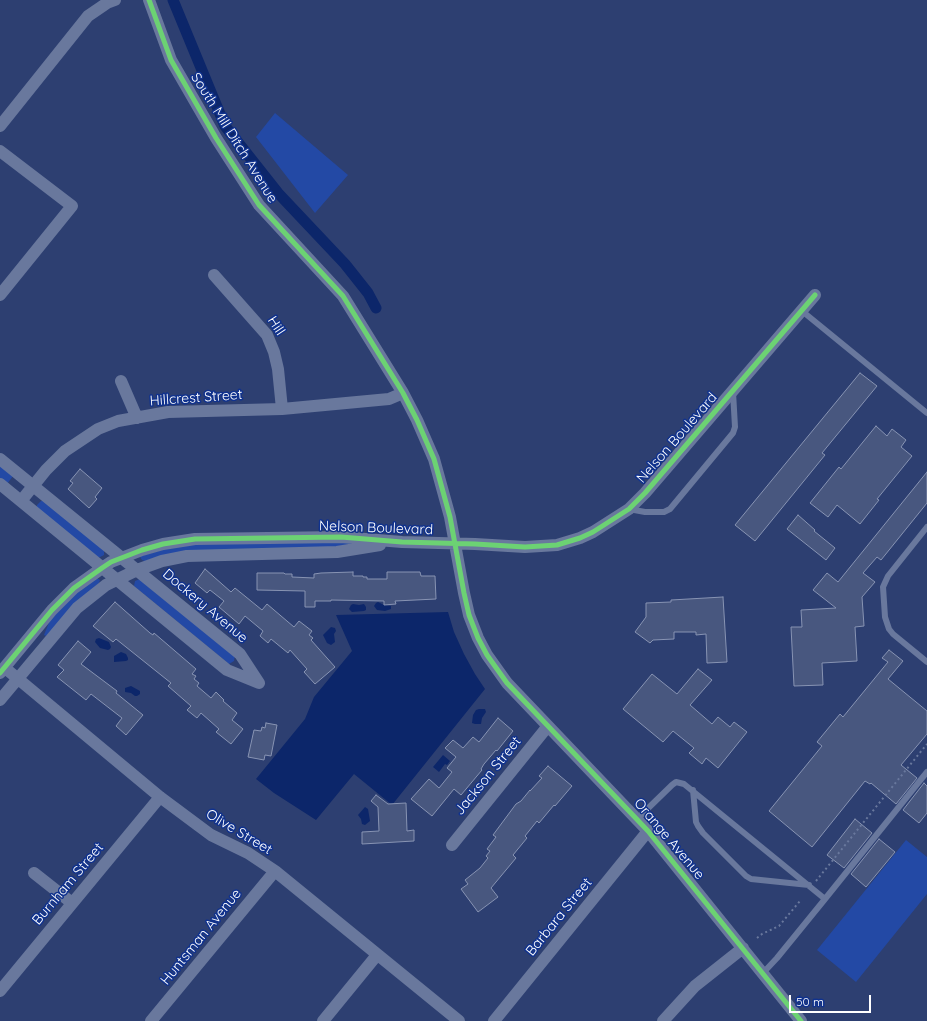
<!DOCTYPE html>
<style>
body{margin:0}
#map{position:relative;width:927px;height:1021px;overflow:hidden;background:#2d3f71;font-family:Quicksand,sans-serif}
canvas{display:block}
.scale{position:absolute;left:789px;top:995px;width:82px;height:18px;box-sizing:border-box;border:2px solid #fff;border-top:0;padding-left:5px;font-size:12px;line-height:14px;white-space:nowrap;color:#fff;-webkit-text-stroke:3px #10328e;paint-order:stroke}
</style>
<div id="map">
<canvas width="927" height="1021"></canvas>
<div class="scale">50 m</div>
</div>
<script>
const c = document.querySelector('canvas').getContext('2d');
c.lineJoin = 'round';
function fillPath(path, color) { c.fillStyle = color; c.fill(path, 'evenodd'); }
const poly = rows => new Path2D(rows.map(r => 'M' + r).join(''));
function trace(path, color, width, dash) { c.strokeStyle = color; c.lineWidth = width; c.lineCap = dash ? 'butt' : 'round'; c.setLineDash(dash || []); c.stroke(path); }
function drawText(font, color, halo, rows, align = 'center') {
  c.font = font + ' Quicksand,sans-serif'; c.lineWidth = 3; c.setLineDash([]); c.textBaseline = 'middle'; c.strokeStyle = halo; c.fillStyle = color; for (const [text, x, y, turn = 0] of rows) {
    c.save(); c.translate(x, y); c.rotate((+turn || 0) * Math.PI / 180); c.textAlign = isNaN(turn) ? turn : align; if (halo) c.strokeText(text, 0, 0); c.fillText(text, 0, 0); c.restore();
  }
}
const green = poly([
 [275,113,348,175,315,213,256,137],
 [0,465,13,476,7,484,0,479],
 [41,501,44,501,104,549,104,555,98,558,37,508,37,505],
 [365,541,335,547,145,561,142,560,140,557,141,556,183,544],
 [97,578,100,580,99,583,46,636,44,635,50,620,79,590],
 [140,579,235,655,234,661,229,664,134,586,135,581],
 [906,840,927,857,927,894,856,982,817,950]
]);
const water = poly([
 [378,602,384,605,391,606,391,609,385,611,377,610,374,606,376,603],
 [353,604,359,605,364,604,366,607,366,610,364,611,352,612,349,609,351,605],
 [448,612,454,632,464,654,475,674,485,689,392,805,354,774,316,820,274,793,256,779,305,719,314,697,352,651,336,615],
 [331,627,335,628,336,631,334,634,335,642,331,645,327,643,323,635],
 [99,638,109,642,111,647,110,649,108,650,100,648,95,642,96,639],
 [121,652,126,654,128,658,128,660,126,661,114,662,114,656],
 [131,686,140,691,140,694,137,696,135,696,131,693,125,692,125,688],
 [479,709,485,709,486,712,482,718,481,724,475,724,472,723,473,715,476,710],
 [443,755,450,761,447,765,445,764,439,772,433,767],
 [365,807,368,809,370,821,365,825,362,824,361,819,358,815]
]);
const canal = poly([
 [173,0,225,126,278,193,345,264,368,293,376,308]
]);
const building = poly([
 [860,373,877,386,822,453,825,455,755,541,735,525,860,373],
 [876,426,887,436,892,429,906,440,901,447,912,456,877,499,879,500,860,524,837,505,828,517,810,503,839,467,841,469,876,426],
 [80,469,102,488,95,497,97,499,89,508,68,489,73,483,70,481,80,469],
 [927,472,927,503,881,560,877,557,863,573,875,582,862,597,864,626,855,627,857,661,822,663,823,685,794,686,791,627,802,627,801,610,836,608,813,590,827,573,838,582,927,472],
 [798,515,815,530,814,531,835,548,826,560,787,529,798,515],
 [205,569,231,592,235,588,262,610,267,604,294,627,299,621,312,631,309,635,313,638,311,640,335,667,315,684,304,672,307,669,290,650,288,653,271,639,268,643,260,636,263,631,245,616,239,624,219,607,224,601,210,590,207,593,195,583,205,569],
 [353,572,353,576,363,576,363,577,367,577,367,579,387,579,387,572,420,572,421,576,435,576,436,599,395,601,396,604,384,605,384,601,331,600,331,601,315,601,315,607,305,607,305,591,257,590,257,573,284,573,285,574,292,574,292,577,314,578,314,574,321,573,353,572],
 [723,597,727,662,707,663,706,634,696,635,696,632,674,632,674,639,653,640,650,643,635,632,646,617,646,603,671,602,671,600,723,597],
 [115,602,150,633,153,635,154,633,196,669,192,674,196,676,194,679,199,683,197,686,211,698,216,692,224,700,223,701,237,713,232,720,243,729,231,744,216,732,219,729,201,713,197,718,187,710,191,706,168,686,171,683,116,639,113,642,93,626,115,602],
 [78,641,91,652,81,664,117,691,116,693,143,715,126,735,116,726,122,718,91,694,86,700,57,677,64,670,58,665,78,641],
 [889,650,903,661,888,679,927,711,927,734,901,765,917,778,896,804,871,783,870,784,865,781,812,847,769,811,822,746,817,742,840,714,843,717,888,662,882,658,889,650],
 [698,669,712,680,690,705,712,724,718,717,730,727,734,722,747,732,718,768,706,758,702,764,689,753,694,748,673,731,663,742,623,709,652,674,677,694,698,669],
 [498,718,513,731,497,751,496,750,484,764,481,769,482,770,461,795,454,789,432,816,411,799,429,779,439,788,452,772,447,768,456,757,445,748,453,740,463,748,473,737,479,742,498,718],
 [266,723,277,725,271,756,265,755,264,760,248,757,254,730,261,731,262,727,265,728,266,723],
 [548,766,572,786,555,806,554,805,539,823,537,821,525,836,527,838,513,855,516,858,491,888,498,897,478,912,461,889,468,884,465,880,480,868,488,858,486,856,490,851,487,849,496,837,493,835,516,804,521,801,530,790,530,791,542,778,539,776,548,766],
 [924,783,927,786,927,813,919,823,903,810,924,783],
 [376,795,388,804,406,803,407,831,414,830,414,841,362,844,362,832,379,831,378,807,371,801,376,795],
 [855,819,872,833,844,868,827,855,855,819],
 [879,839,895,852,866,887,851,874,879,839]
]);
const path = poly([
 [816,881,927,744],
 [757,938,762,934,779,926,800,901]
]);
const service = poly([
 [802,311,927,413],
 [629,509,645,512,664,512,670,509,733,433,735,427,733,392],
 [927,527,888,576,883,587,885,617,889,629,893,634,927,662],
 [693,790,696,822,698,826,703,833,746,876,751,879,809,885],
 [637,819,672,785,676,782,684,784,825,899,777,958,763,973],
 [825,899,927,772]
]);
const minor = poly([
 [149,0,171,60,216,138,259,205,343,296,403,393,417,420,434,459,450,517,464,593,469,615,478,638,487,655,507,683,648,831,801,1021],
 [0,126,88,16,107,3,115,0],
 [0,151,72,206,0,295],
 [214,275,267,335,274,352,278,369,282,409],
 [121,381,137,418],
 [0,459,240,654,259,683],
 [0,484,227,670,259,683],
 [21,501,46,470,65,451,98,429,118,421,168,412,282,409,389,399,403,393],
 [5,668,160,797,211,835,248,853,275,871,459,1021],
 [0,673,52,610,74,588,102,568,111,562,142,550,163,544,195,539,341,537,402,542,475,544,525,547,557,545,580,538,593,532,629,509,645,493,815,295],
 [0,700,77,608,106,585,137,570,162,561,187,556,337,552,380,545],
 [452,845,548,726],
 [34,873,72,903],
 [0,991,160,797],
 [151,1021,275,871],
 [323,1021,377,955],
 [494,1021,648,831],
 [663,1021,695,986,743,948]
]);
const cycleway = poly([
 [149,0,171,60,216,138,259,205,343,296,403,393,417,420,434,459,450,517,464,593,469,615,478,638,487,655,507,683,648,831,801,1021],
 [0,673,52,610,74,588,102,568,111,562,142,550,163,544,195,539,341,537,402,542,475,544,525,547,557,545,580,538,593,532,629,509,645,493,815,295]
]);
const streetNames = [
 ["South Mill Ditch Avenue",234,138,58],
 ["Hill",276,326,57],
 ["Hillcrest Street",196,398,-4],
 ["Nelson Boulevard",677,438,-49],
 ["Nelson Boulevard",376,528,2],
 ["Dockery Avenue",205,606,40],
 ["Jackson Street",488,776,-51],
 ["Olive Street",239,832,31],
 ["Orange Avenue",669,839,50],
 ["Burnham Street",68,884,-50],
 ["Barbara Street",559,917,-51],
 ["Huntsman Avenue",201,937,-51]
];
fillPath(green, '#2349a5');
fillPath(water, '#0c266a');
trace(canal, '#0c266a', 11);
fillPath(building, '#48577f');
trace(building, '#8894b3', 1);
trace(path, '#69789d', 2, [2, 3]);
trace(service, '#69789d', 6);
trace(minor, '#69789d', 12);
trace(cycleway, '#6cd273', 5);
drawText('14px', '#fff', '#10328e', streetNames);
</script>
